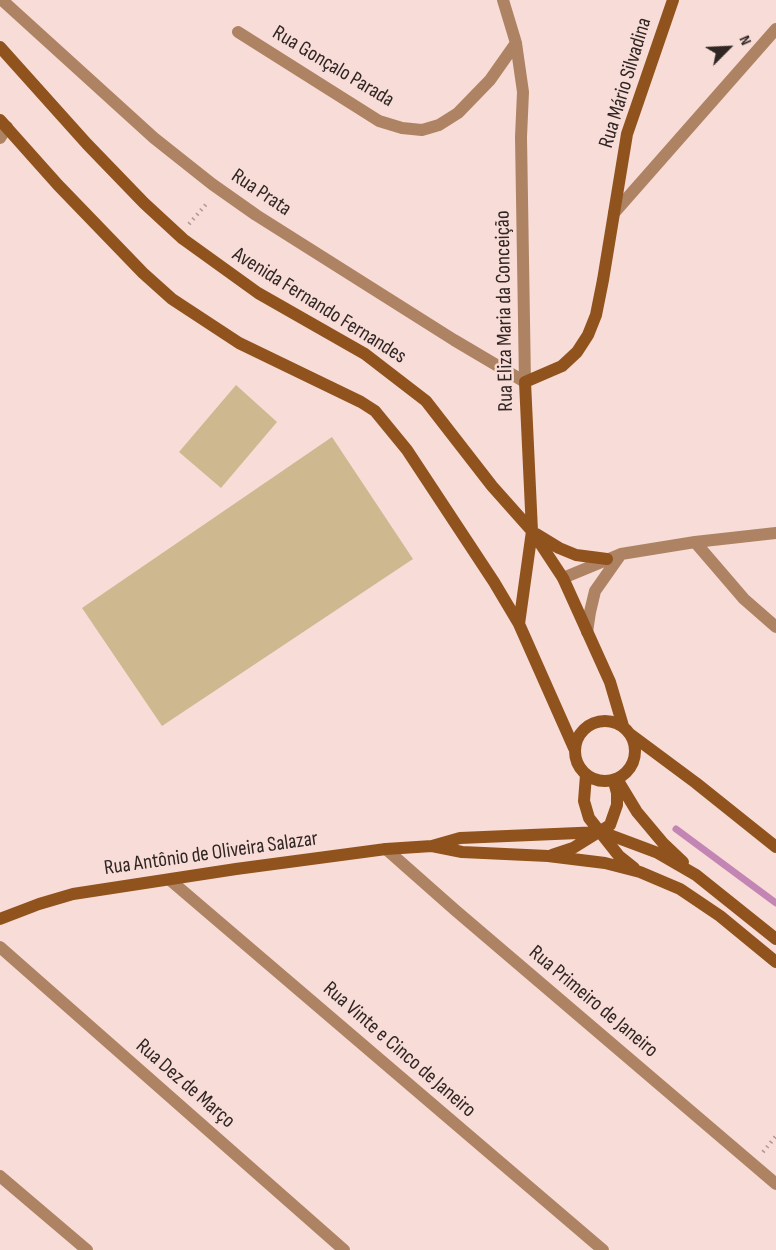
<!DOCTYPE html>
<meta charset="utf-8">
<style>
body{margin:0}
#map{position:relative;width:776px;height:1250px;overflow:hidden;background:#f8dcd7;font-family:"Sofia Sans Condensed",sans-serif}
canvas{display:block}
.north{position:absolute;left:698px;top:18px;width:60px;height:60px;-webkit-text-stroke:4px #f8dcd7;paint-order:stroke;rotate:66deg;font-size:16px;font-weight:700;line-height:24px;text-align:center;color:#302624}
.north::after{content:'';display:block;margin:auto;width:21px;height:27px;background:#302624;clip-path:polygon(50% 0,100% 100%,50% 72%,0 100%)}
</style>
<div id="map">
<canvas width="776" height="1250"></canvas>
<div class="north">N</div>
</div>
<script>
const c = document.querySelector('canvas').getContext('2d');
c.lineJoin = 'round';
function fillPath(path, color) { c.fillStyle = color; c.fill(path, 'evenodd'); }
const poly = rows => new Path2D(rows.map(r => 'M' + r).join(''));
function trace(path, color, width, dash) { c.strokeStyle = color; c.lineWidth = width; c.lineCap = dash ? 'butt' : 'round'; c.setLineDash(dash || []); c.stroke(path); }
function drawText(font, color, halo, rows, align = 'center') {
  c.font = font + ' "Sofia Sans Condensed",sans-serif'; c.lineWidth = 5; c.setLineDash([]); c.textBaseline = 'middle'; c.strokeStyle = halo; c.fillStyle = color; for (const [text, x, y, turn = 0] of rows) {
    c.save(); c.translate(x, y); c.rotate((+turn || 0) * Math.PI / 180); c.textAlign = isNaN(turn) ? turn : align; if (halo) c.strokeText(text, 0, 0); c.fillText(text, 0, 0); c.restore();
  }
}
const green = poly([
 [236,385,277,422,221,488,179,452],
 [332,437,413,559,162,726,82,608]
]);
const stream = poly([
 [676,829,776,903]
]);
const path = poly([
 [189,224,208,202],
 [763,1152,776,1136]
]);
const street = poly([
 [2,0,154,138,212,184,256,215,454,340,525,382],
 [503,0,516,43,523,92,521,137,525,382],
 [238,32,379,121,402,128,422,130,439,125,458,113,490,80,516,43],
 [0,138,7,127],
 [614,213,776,29],
 [695,542,744,599,776,627],
 [563,578,621,554,695,542,776,533],
 [587,632,590,612,595,591,621,554],
 [386,849,455,910,776,1184],
 [170,880,603,1250],
 [0,947,344,1250],
 [0,1176,87,1250]
]);
const secondary = poly([
 [0,47,87,144,144,203,183,239,258,293,365,354,426,401,492,486,532,531,563,578,610,682,623,726],
 [0,120,58,185,143,273,172,299,239,343,361,402,375,411,407,450,494,582,519,624,574,748],
 [536,534,559,548,576,555,607,559],
 [519,624,532,531,525,382,562,366,577,352,588,335,596,315,603,280,627,134,673,0],
 '575 751a30 30 0 1 1 60 0a30 30 0 1 1-60 0Z',
 [630,734,696,783,776,847],
 [586,775,584,801,589,818,619,856,634,868],
 [617,779,637,812,663,843,683,862],
 [432,846,462,852,548,856,605,863,640,872,680,889,720,916,776,962],
 [552,855,573,848,610,825,617,805,617,793,614,782],
 [0,919,39,904,73,894,236,869,386,849,432,846,460,838,602,832,658,853,696,875,776,939]
]);
const streetNames = [
 ["Rua Gonçalo Parada",333,67,31],
 ["Rua Mário Silvadina",626,83,-73],
 ["Rua Prata",261,193,34],
 ["Avenida Fernando Fernandes",319,306,32],
 ["Rua Eliza Maria da Conceição",505,311,-91],
 ["Rua Antônio de Oliveira Salazar",211,854,-8],
 ["Rua Primeiro de Janeiro",593,1002,40],
 ["Rua Vinte e Cinco de Janeiro",399,1050,41],
 ["Rua Dez de Março",185,1084,41]
];
fillPath(green, '#ceb88f');
trace(stream, '#c386b4', 7);
trace(path, '#ad9894', 4, [1.5, 4.5]);
trace(street, '#ae8363', 12);
trace(secondary, '#91531d', 12);
drawText('21px', '#302624', '#f8dcd7', streetNames);
</script>
